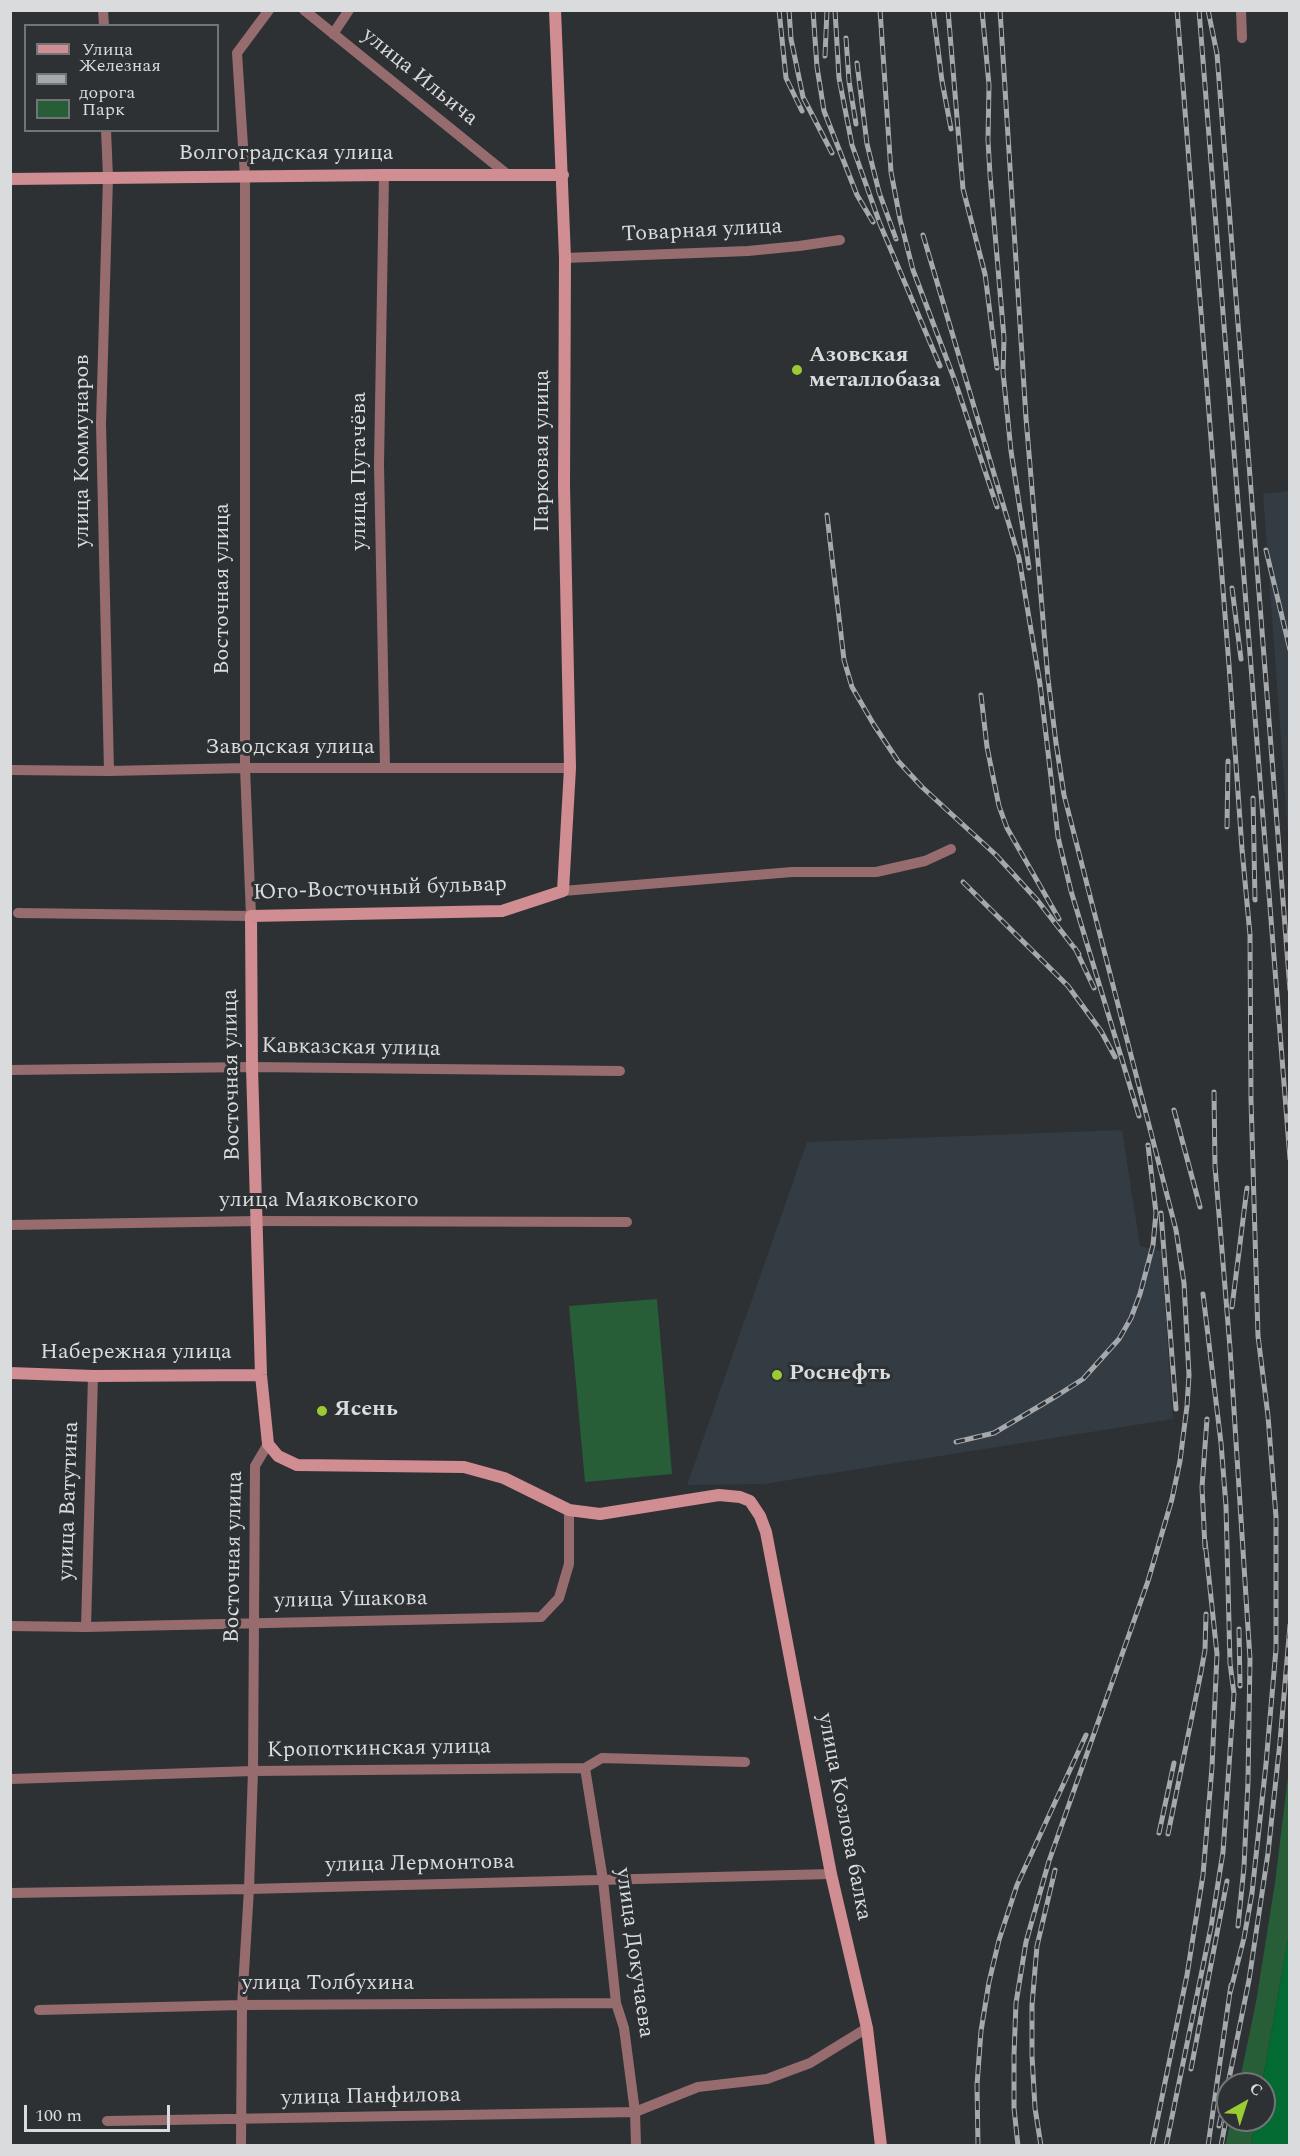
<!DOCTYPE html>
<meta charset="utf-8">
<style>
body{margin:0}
#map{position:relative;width:1300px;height:2156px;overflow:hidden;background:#2d3134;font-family:Spectral,serif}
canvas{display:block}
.frame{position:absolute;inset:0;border:12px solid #d9dbdd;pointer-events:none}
.legend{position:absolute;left:24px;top:24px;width:195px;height:108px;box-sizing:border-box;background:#2d3134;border:2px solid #727578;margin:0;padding:8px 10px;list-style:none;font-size:18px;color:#d9dbdd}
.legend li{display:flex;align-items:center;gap:12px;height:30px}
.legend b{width:30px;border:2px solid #727578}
.north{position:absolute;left:1216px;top:2072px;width:60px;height:60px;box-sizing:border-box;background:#2d3134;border:2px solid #727578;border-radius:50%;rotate:39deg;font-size:16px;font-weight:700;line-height:24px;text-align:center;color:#d9dbdd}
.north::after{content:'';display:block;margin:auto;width:21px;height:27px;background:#9bcb33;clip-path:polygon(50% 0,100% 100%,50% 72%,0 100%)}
.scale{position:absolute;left:24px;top:2105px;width:146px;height:27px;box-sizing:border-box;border:3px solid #d9dbdd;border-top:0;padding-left:8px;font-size:18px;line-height:21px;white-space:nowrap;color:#d9dbdd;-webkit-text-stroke:4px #2d3134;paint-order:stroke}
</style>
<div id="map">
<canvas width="1300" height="2156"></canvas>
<div class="frame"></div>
<ul class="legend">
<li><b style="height:8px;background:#d08d92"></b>Улица</li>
<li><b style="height:8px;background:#a6a9ab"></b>Железная дорога</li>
<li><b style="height:16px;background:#275d37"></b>Парк</li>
</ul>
<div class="north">С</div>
<div class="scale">100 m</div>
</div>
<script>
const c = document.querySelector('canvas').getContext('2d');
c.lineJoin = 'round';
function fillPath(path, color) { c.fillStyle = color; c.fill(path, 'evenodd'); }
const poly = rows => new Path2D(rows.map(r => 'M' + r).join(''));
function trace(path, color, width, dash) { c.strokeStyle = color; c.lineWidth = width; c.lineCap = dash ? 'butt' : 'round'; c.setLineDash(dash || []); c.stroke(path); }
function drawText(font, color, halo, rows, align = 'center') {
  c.font = font + ' Spectral,serif'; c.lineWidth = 6; c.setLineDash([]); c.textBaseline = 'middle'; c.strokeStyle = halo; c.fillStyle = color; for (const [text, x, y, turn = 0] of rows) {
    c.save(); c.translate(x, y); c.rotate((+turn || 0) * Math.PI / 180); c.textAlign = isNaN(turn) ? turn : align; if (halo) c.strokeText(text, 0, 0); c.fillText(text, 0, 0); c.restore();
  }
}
const built = poly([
 [1289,491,1290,491,1289,849,1263,494],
 [1122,1130,1140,1246,1161,1251,1173,1419,764,1484,687,1485,807,1142]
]);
const green = poly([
 [657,1299,672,1474,585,1482,569,1306],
 [1289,1768,1289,1934,1262,2084,1239,2084,1256,2002,1275,1883],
 [1231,2120,1255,2120,1251,2145,1225,2146]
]);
const forest = poly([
 [1289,1934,1289,2145,1251,2145,1255,2120,1264,2120,1264,2084,1262,2084]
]);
const street = poly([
 [103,10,104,26],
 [304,10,508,175],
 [1241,10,1242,38],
 [333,34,349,10],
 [106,130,108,177,101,424,109,771],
 [384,175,379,464,385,768],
 [565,258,748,251,799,246,840,240],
 [10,770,109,771,245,768,570,768],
 [563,891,792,872,876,872,925,861,951,849],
 [18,913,251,916,245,768,245,177,237,53,269,10],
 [10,1070,252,1067,620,1071],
 [10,1225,258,1221,627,1222],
 [10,1626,86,1627,541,1617,559,1598,569,1564,569,1510],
 [86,1627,93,1376],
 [585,1768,603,1880,616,2003,624,2028,635,2112,636,2146],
 [10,1779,253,1771,585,1768,602,1758,745,1762],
 [10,1893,249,1889,831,1874],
 [39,2010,242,2005,616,2003],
 [107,2121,635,2112,698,2087,767,2079,810,2063,867,2028],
 [241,2146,242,2005,249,1889,253,1771,255,1466,268,1444]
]);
const secondary = poly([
 [555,10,565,258,564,486,570,768,563,891,502,911,251,916,252,1067,261,1375,268,1444,278,1456,297,1465,464,1467,504,1478,569,1510,600,1514,719,1495,740,1497,750,1501,760,1516,766,1532,831,1874,867,2028,881,2146],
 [10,179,384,175,563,175],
 [10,1373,93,1376,261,1375]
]);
const rail = poly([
 [779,10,786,78,802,111],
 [789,10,791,39,803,97,832,153],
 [813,10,817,67,824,111,857,195,873,222],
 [835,10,839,78,852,145,880,224,940,366],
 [880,10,891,172,900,219,913,270,955,381,997,507],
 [933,10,942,81,951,129],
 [948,10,963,189,985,274,997,368],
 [982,10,989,85,988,140,990,175,1004,338,1003,372,1011,451,1029,568],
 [1000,10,1026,418,1048,679,1056,743,1064,795,1176,1230,1184,1283,1189,1375,1187,1406,1180,1461,1172,1499,1148,1581,1049,1861,1026,1942,1016,2003,1014,2055,1014,2108,1018,2146],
 [1177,10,1229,665,1242,849,1250,935,1251,1100,1258,1336,1268,1416,1276,1517,1276,1649,1266,1764,1252,1893,1244,1938,1230,1993],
 [1199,10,1290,1159],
 [1208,10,1217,54,1290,990],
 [846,38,849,81,856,124],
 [825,56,827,10],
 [857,63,867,144,879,192,896,239],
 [923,235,1019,558,1040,684,1058,837,1071,891,1139,1116],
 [827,515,844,660,852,687,874,725,898,761,922,787,996,855,1038,901,1079,954],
 [1266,550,1290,650],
 [1232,588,1241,659],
 [981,695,987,747,999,806,1007,828,1059,919],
 [1253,798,1255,900],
 [1227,827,1228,761],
 [963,882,1068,986,1101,1031,1115,1057],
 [1075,948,1094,988],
 [1214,1092,1215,1166,1230,1348,1250,1659,1248,1781,1244,1867,1238,1926],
 [1174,1110,1200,1207],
 [1161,1213,1176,1409],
 [1232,1307,1247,1188],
 [956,1442,994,1433,1058,1395,1083,1379,1119,1339,1131,1318,1140,1294,1153,1245,1156,1213,1148,1145],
 [1205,1548,1202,1487,1207,1419],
 [1239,1629,1240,1686],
 [1159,1833,1174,1763],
 [1168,1834,1201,1672,1205,1650,1206,1614],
 [1191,2069,1227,1881],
 [1228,2084,1249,1980,1268,1853,1280,1742,1290,1625],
 [1219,2126,1228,2085],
 [978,2146,977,2085,981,2031,989,1982,999,1940,1017,1885,1086,1735],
 [1041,2146,1035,2108,1032,2056,1032,2005,1037,1946,1055,1870],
 [1152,2146,1187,1975,1203,1875,1212,1767,1217,1654,1205,1541],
 [1166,2146,1211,1927,1223,1852,1234,1694,1230,1663,1226,1506,1221,1443,1203,1294],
 [1208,2146,1231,1985],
 [1221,2146,1226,2119]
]);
const markers = [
 [797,370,6,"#9bcb33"],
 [777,1375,6,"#9bcb33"],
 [322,1411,6,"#9bcb33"]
];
const streetNames = [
 ["улица Ильича",419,78,39],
 ["Волгоградская улица",286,155],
 ["Товарная улица",702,232,-3],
 ["улица Коммунаров",84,451,-90],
 ["Парковая улица",544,451,-90],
 ["улица Пугачёва",361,471,-90],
 ["Восточная улица",224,589,-90],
 ["Заводская улица",290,749],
 ["Юго-Восточный бульвар",380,890,-2],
 ["Кавказская улица",351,1049,1],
 ["Восточная улица",233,1075,-91],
 ["улица Маяковского",319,1202],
 ["Набережная улица",136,1354],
 ["улица Ватутина",70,1501,-88],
 ["Восточная улица",235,1557,-89],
 ["улица Ушакова",351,1601,-1],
 ["Кропоткинская улица",379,1750,-1],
 ["улица Козлова балка",843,1817,79],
 ["улица Лермонтова",420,1865,-1],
 ["улица Докучаева",633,1953,82],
 ["улица Толбухина",328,1985],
 ["улица Панфилова",371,2098,-1]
];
const poiNames = [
 ["Азовская",809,357],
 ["металлобаза",809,382],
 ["Роснефть",789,1375],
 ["Ясень",334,1411]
];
fillPath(built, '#333b43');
fillPath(green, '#275d37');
fillPath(forest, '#036a32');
trace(street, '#976c6f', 10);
trace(secondary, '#d08d92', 12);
trace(rail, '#a6a9ab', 5);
trace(rail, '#2d3134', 3, [9]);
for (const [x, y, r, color] of markers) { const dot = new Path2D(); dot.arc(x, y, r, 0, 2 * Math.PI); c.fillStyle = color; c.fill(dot); trace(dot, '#2d3134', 2); }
drawText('22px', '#d9dbdd', '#2d3134', streetNames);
drawText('bold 22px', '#d9dbdd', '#2d3134', poiNames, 'left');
</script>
